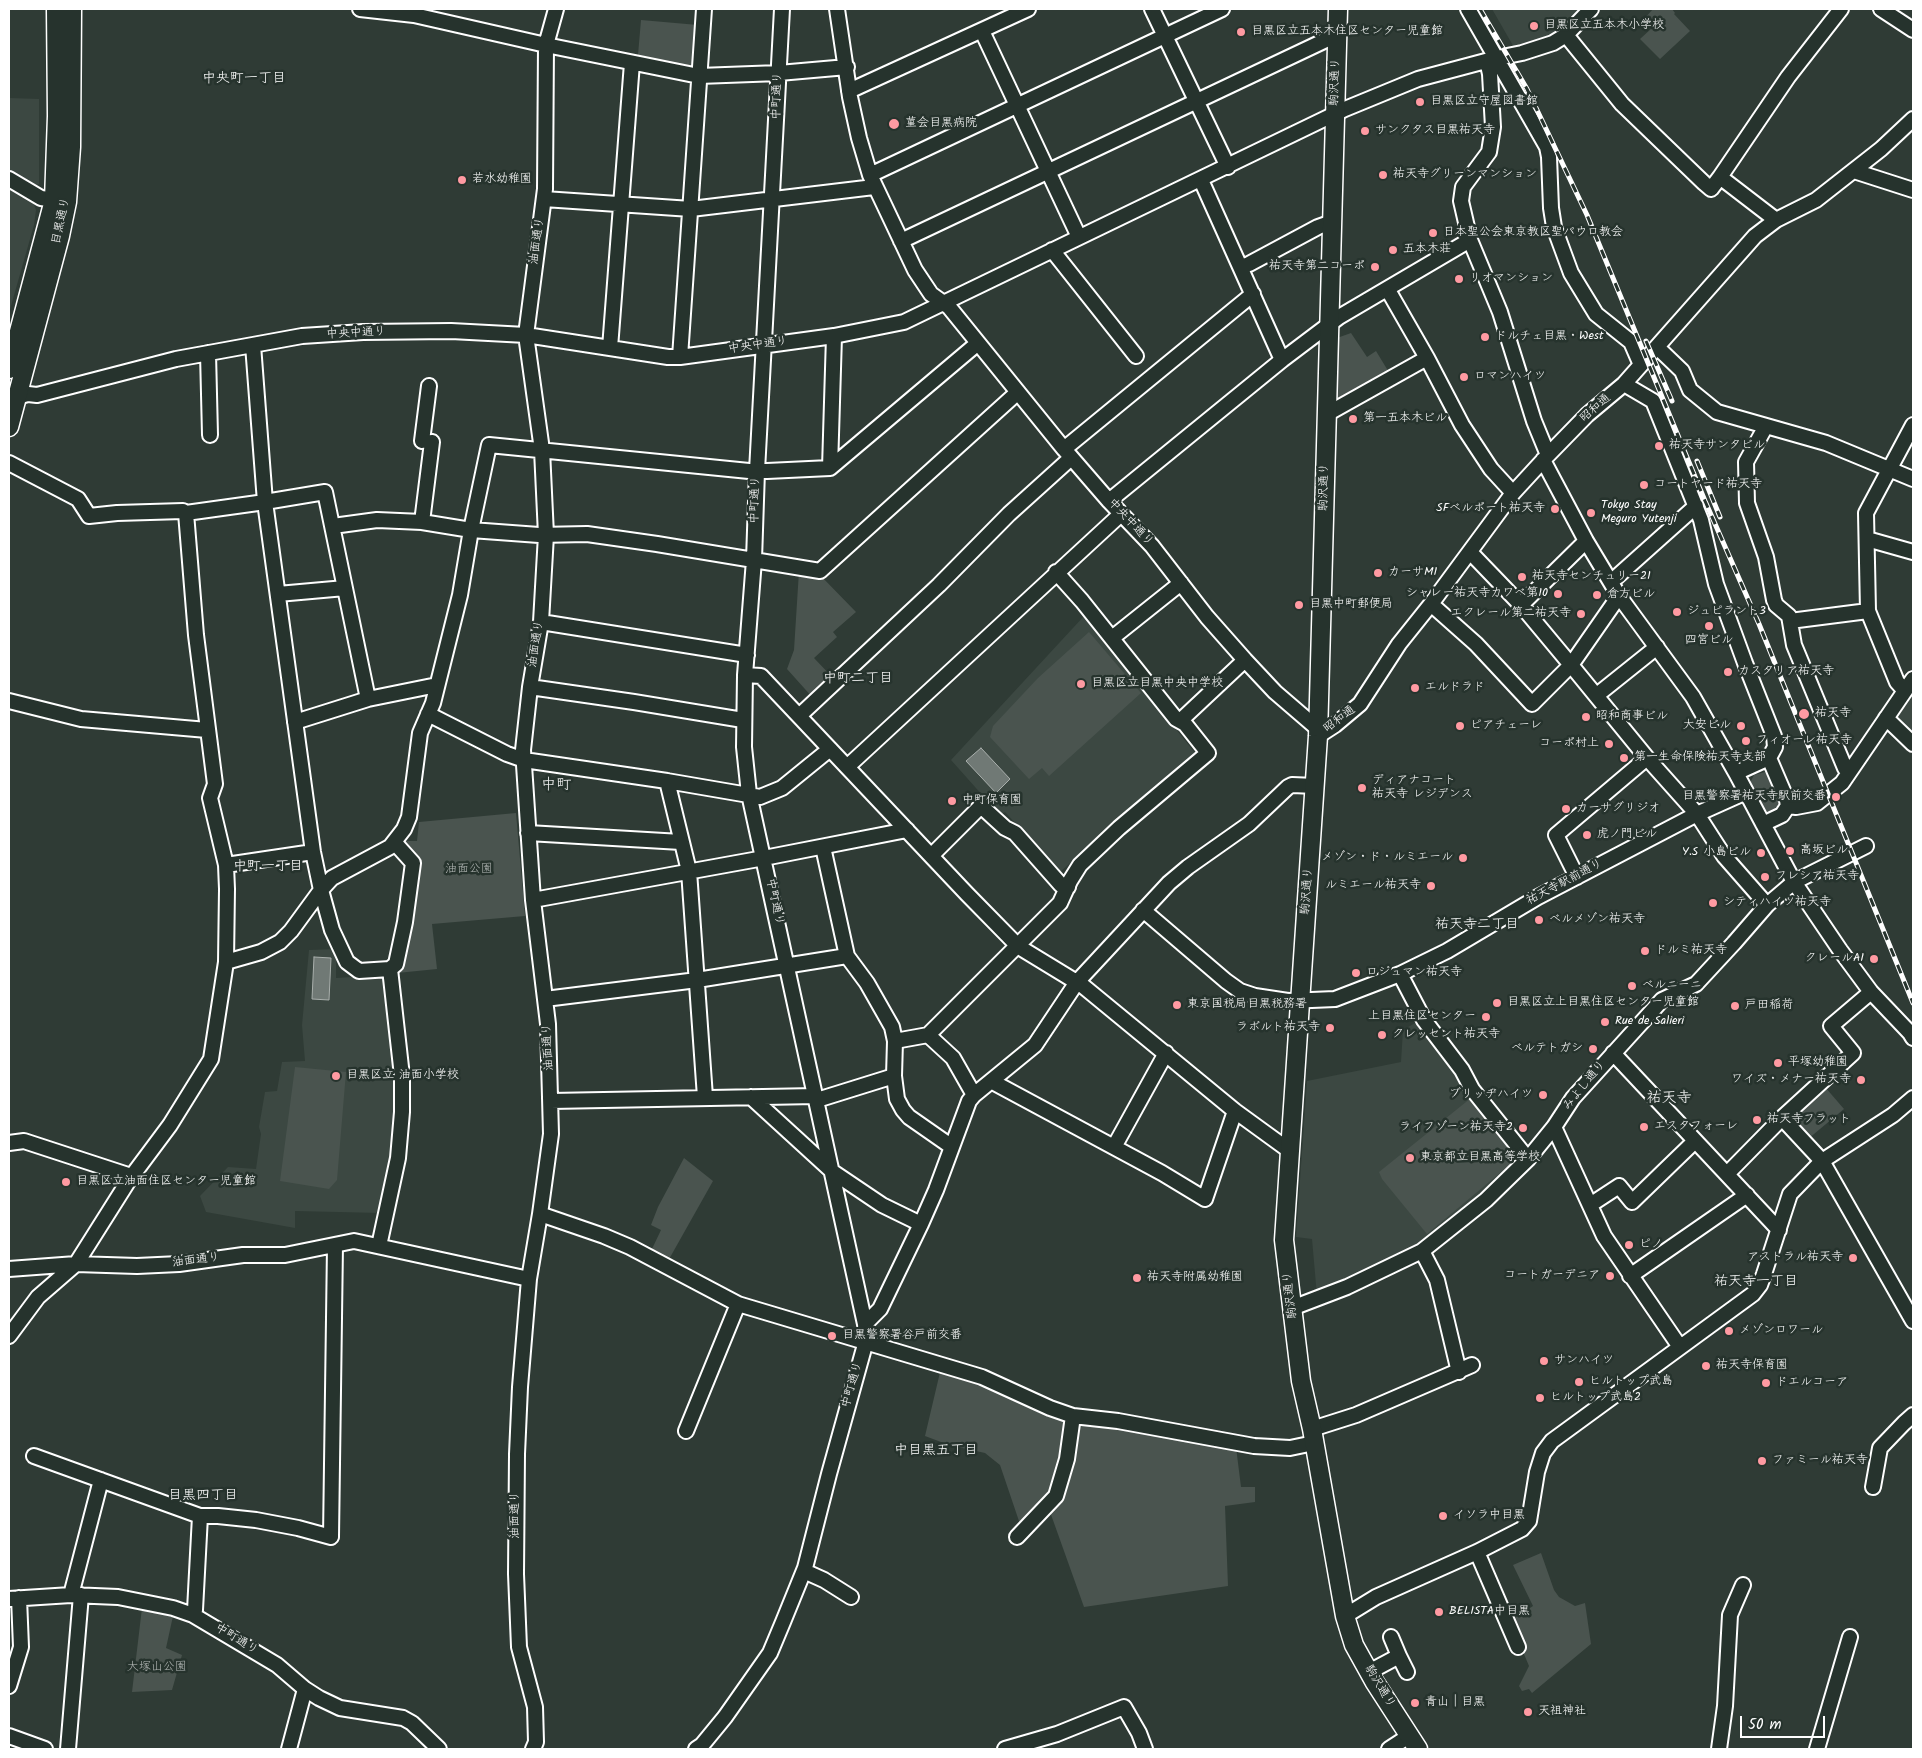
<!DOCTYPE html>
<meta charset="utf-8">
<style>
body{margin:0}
#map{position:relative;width:1922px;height:1758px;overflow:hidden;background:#2f3b35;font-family:Kalam,sans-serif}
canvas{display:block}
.frame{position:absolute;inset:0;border:10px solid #fff;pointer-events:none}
.scale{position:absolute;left:1740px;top:1716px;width:85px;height:22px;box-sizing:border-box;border:2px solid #fff;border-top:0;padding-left:6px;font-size:15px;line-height:18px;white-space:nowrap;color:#fff;-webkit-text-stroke:4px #26332d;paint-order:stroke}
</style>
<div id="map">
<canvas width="1922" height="1758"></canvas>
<div class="frame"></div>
<div class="scale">50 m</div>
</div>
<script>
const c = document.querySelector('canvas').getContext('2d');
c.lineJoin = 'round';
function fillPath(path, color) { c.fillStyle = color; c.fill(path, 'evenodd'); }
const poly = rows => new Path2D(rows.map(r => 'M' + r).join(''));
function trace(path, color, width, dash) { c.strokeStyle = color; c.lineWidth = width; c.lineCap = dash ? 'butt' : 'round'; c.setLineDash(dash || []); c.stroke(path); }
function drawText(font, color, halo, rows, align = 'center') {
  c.font = font + ' Kalam,"Klee One",sans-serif'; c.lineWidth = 5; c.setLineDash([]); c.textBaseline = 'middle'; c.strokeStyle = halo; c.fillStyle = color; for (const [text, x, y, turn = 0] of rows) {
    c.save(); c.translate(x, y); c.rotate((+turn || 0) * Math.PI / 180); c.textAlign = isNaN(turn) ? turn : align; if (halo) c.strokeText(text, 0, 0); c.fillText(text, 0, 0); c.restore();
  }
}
const built = poly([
 [1492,9,1583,9,1573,21,1559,32,1515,49],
 [9,98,39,99,39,184,31,187,9,173],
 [9,188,33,202,36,210,34,225,9,313],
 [1085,615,1195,753,1060,872,1005,812,1000,815,951,760],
 [1913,695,1913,736,1896,719],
 [336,949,336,978,384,975,393,1045,393,1158,381,1213,295,1211,295,1228,206,1212,200,1196,228,1167,256,1169,261,1134,259,1127,265,1092,277,1091,282,1062,305,1061,302,1025,309,950],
 [1422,1019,1519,1151,1518,1165,1420,1249,1317,1296,1312,1239,1296,1237,1307,1081,1401,1062,1403,1030]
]);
const green = poly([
 [1653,9,1672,9,1675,13,1674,14,1690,31,1660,59,1640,39,1652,28,1644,19],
 [641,20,698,25,696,65,692,69,642,60,638,55],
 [1351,333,1367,357,1376,351,1390,374,1334,406,1337,338],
 [799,571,819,574,856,612,833,632,837,637,814,658,834,679,813,698,787,669,794,650],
 [1089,632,1141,693,1049,776,1042,768,1029,779,990,737,993,726,1038,678],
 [1765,772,1770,778,1780,804,1778,808,1771,813,1763,810,1750,783,1754,775],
 [516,813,525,916,432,924,437,969,397,973,419,871,404,847,405,841,417,841,419,822],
 [295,1067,346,1072,337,1180,329,1189,280,1181],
 [1825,1087,1844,1109,1808,1139,1789,1119],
 [1471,1098,1513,1152,1513,1162,1427,1234,1382,1179,1379,1172],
 [684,1158,713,1181,668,1261,651,1251,661,1230,651,1225,658,1207],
 [941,1368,1065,1417,1068,1422,1052,1495,1021,1527,1000,1465,985,1453,949,1445,925,1436],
 [1080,1421,1236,1447,1241,1487,1255,1487,1255,1502,1225,1506,1228,1586,1084,1607,1049,1509,1076,1424],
 [1541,1553,1554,1590,1559,1597,1575,1606,1585,1603,1591,1644,1532,1693,1529,1689,1522,1691,1519,1686,1529,1666,1510,1621,1533,1606,1513,1565],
 [142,1608,173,1616,166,1648,182,1655,172,1690,132,1692]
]);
const water = poly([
 [981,748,1010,779,996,793,966,761,981,748],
 [314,957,331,958,329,1000,312,999,314,957]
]);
const minor = poly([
 [360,9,414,15,546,45,699,76,779,73,847,67],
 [837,9,850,97,859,138,870,175,915,270,931,294,949,307,1064,449,1109,501,1152,546,1207,617,1245,660,1275,692,1318,729],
 [1152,9,1228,167],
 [1468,9,1547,147,1549,157,1551,208,1554,227,1571,273,1596,314,1631,342,1641,365],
 [1881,9,1913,30],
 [982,31,1079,237],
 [1566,35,1622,104,1704,183,1711,189,1720,177,1776,220],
 [1487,61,1490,74,1493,127,1489,152,1463,187,1461,201,1470,240,1500,312,1534,421,1548,455],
 [849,91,1028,9],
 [1854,171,1913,190],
 [870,175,1222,9],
 [1720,177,1788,77,1841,9],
 [9,179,41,198,63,201],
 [1201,180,1282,360],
 [544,199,691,209,874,187],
 [901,241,1326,40,1338,37],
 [1052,250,1136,356],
 [1241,267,1249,264,1318,227,1332,222],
 [1388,290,1427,358,1462,425,1491,469,1513,493],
 [253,345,265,502,313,852,321,890,332,930,347,962,359,971,390,969,396,964,405,922,413,863,395,843],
 [1657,347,1682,371,1690,390,1717,412,1826,443,1913,479],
 [610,348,632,63],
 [208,353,210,435],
 [680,357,704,9],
 [1624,384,1653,401,1701,520,1716,584,1745,663,1774,736,1775,747,1769,758],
 [9,399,28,394,37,395,176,359,302,336,363,332,451,331,526,335,668,357,680,357,834,336,904,322,1345,109,1418,79,1497,58,1522,53,1553,43,1566,35,1591,9],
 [1327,414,1427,358],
 [1766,426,1746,462,1747,503,1766,557,1774,600,1776,605,1789,616,1794,645,1845,768,1850,771],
 [422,441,429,386],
 [1064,449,1253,294],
 [1543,460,1586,541,1619,596,1693,697,1736,773,1794,882,1840,950,1871,992,1910,1033,1913,1038],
 [9,463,78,499,89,516,117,513,183,511,186,513,196,635,215,784,210,798,226,865,227,889,226,962,211,1059,170,1125,129,1180,76,1264,38,1297,9,1336],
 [830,468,834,336],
 [1109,501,1282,360,1339,317,1470,240],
 [186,513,265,502,325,492,368,699],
 [422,522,432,442],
 [333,526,377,520,422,522,471,530,539,535,587,534,657,544,820,571,1018,392],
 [1867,539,1913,552],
 [1470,552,1521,605,1571,665,1647,758,1697,814,1724,856,1767,905],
 [1611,582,1696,506],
 [278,594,345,588],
 [1431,604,1476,644,1532,704,1571,665,1619,596],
 [1521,605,1586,541],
 [1790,621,1868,611],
 [541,622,747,655],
 [1112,638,1181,583],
 [745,675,761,676,967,894,1019,947,1083,986,1235,1111,1290,1151],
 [530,687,634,702,743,720],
 [1905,691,1897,682,1868,611,1866,513,1913,425],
 [1597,695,1657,647],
 [9,701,81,719,207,730],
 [428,714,507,754,524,760,667,781,760,797,782,788,830,749],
 [799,716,939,585,1009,514,1071,458],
 [1886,718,1913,744],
 [1180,721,1245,660],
 [295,722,368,699,437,685],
 [1318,736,1335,725,1360,704,1399,644,1431,604,1513,493,1548,455,1587,415,1624,384,1755,236,1776,220,1816,200,1881,149,1913,119],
 [847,767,1121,514],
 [1736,773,1769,758,1787,800,1788,806,1782,815,1763,824],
 [667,781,689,871,705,1097],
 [1788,806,1796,807,1817,803,1842,783,1913,679],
 [528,833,681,842],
 [823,847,847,956,867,983,892,1027,895,1041,894,1076,897,1099,903,1110,909,1117,952,1147],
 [932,855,981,806,1005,828,1015,833,1061,885,1068,887],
 [226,865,313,852],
 [1577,877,1556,835,1647,758],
 [533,900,764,858,907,830],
 [1143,910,1226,981,1240,991,1255,996,1288,1001,1335,999,1400,974,1447,951,1538,897,1697,814,1746,792],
 [226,962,261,952,280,942,291,931,321,890,332,878,390,847,404,829,409,817,420,733,433,703,460,595,471,530,489,445,749,471,767,471,830,468,978,343],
 [1400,974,1424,1020,1462,1070,1472,1089,1528,1159],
 [545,999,697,980,847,956],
 [928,1035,953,1058,974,1095],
 [895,1041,928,1035,1060,903,1070,881,1080,865,1119,828,1208,753,1185,724,1176,719,1082,601,1056,572],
 [1613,1053,1779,1230],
 [991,1081,1162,1173,1205,1199,1235,1111],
 [751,1097,833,1172,882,1205,921,1224],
 [817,1100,894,1076],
 [551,1101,816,1096],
 [1782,1118,1822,1161,1913,1321],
 [1554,1127,1604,1236,1680,1347],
 [9,1143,24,1141,131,1176],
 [1114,1147,1166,1053],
 [1727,1174,1782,1118,1853,1053,1831,1026,1871,992],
 [1590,1205,1619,1186,1632,1202,1695,1141],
 [540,1214,604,1236,630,1247,738,1304,982,1377,1050,1408,1073,1416,1118,1421,1254,1446,1290,1448,1314,1443],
 [379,1246,398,1158,402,1112,402,1076,390,969],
 [1422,1251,1437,1280,1459,1372],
 [9,1269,76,1264,137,1266,179,1264,243,1255,285,1255,354,1241,529,1279],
 [1630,1276,1747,1195],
 [1292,1308,1347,1287,1422,1251,1486,1200,1528,1159,1554,1127,1573,1098,1662,1000,1696,984,1734,943,1767,905,1794,882,1866,846],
 [865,1324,880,1309,921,1224,936,1190,969,1101,974,1095,1035,1045,1077,982,1169,883,1188,867,1249,824,1288,787,1292,785,1315,786],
 [1312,1429,1356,1415,1472,1365],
 [686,1431,738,1304],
 [34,1456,200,1516,218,1516,256,1520,298,1528,331,1537,335,1245],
 [1873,1487,1880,1448,1904,1423,1913,1415],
 [1017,1537,1056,1496,1067,1459,1073,1416],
 [1477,1552,1518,1647],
 [804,1571,824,1580,851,1597],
 [71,1595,101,1480],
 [9,1599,71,1595,118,1597,173,1608,193,1615,277,1665,305,1689,319,1698,340,1708,403,1718,412,1723,439,1749],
 [193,1615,195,1610,200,1516],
 [1345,1616,1376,1597,1477,1552,1522,1529,1529,1521,1537,1472,1543,1453,1552,1441,1753,1294,1760,1285,1764,1274,1790,1194,1822,1161,1893,1115,1913,1098],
 [1399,1656,1407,1672],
 [1369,1672,1399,1656,1391,1637],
 [9,1686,21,1647,19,1598],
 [9,1736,45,1749],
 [68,1749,81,1595],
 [289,1749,305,1689],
 [533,1749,536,1742,535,1707,519,1647,516,1574,517,1454,520,1387,529,1279,540,1214,551,1134,548,1024,533,900,523,750,530,687,541,622,546,535,542,450,526,335,545,189,546,45,556,9],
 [696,1749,702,1745,725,1717,770,1653,783,1622,805,1568,829,1474,866,1341,865,1324,749,794,744,747,745,675,754,560,757,471,782,9],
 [1005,1749,1057,1734,1124,1707,1139,1733,1145,1749],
 [1389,1749,1409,1736],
 [1719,1749,1725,1706,1730,1615,1743,1585],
 [1817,1749,1850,1637]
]);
const major = poly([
 [1338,9,1318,736,1284,1240,1301,1381,1312,1429,1345,1616,1354,1645,1374,1681,1418,1749],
 [9,369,54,200,57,116,56,9],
 [9,427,60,236,67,202,71,147,72,9]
]);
const rail = poly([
 [1480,9,1527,89,1587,215,1705,501,1759,624,1913,1003],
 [1646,341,1672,401],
 [1697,461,1720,517]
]);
const markers = [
 [1534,26,5,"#ff9aa2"],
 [1241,32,5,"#ff9aa2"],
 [1420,102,5,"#ff9aa2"],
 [894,124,6,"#ff9aa2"],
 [1365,131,5,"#ff9aa2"],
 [1383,175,5,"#ff9aa2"],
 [462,180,5,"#ff9aa2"],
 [1433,233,5,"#ff9aa2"],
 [1393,250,5,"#ff9aa2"],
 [1375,267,5,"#ff9aa2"],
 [1459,279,5,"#ff9aa2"],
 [1485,337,5,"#ff9aa2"],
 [1464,377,5,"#ff9aa2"],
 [1353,419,5,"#ff9aa2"],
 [1659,446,5,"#ff9aa2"],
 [1644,485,5,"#ff9aa2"],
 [1555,509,5,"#ff9aa2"],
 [1591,513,5,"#ff9aa2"],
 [1378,573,5,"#ff9aa2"],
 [1522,577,5,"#ff9aa2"],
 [1558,594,5,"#ff9aa2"],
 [1597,595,5,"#ff9aa2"],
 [1299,605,5,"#ff9aa2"],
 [1677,612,5,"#ff9aa2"],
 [1581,614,5,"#ff9aa2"],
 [1709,626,5,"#ff9aa2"],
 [1728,672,5,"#ff9aa2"],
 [1081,684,5,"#ff9aa2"],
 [1415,688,5,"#ff9aa2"],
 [1804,714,6,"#ff9aa2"],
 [1586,717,5,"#ff9aa2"],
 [1460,726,5,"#ff9aa2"],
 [1741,726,5,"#ff9aa2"],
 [1746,741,5,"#ff9aa2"],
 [1609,744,5,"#ff9aa2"],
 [1624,758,5,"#ff9aa2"],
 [1362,788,5,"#ff9aa2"],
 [1836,797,5,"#ff9aa2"],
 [952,801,5,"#ff9aa2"],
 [1566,809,5,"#ff9aa2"],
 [1587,835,5,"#ff9aa2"],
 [1790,851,5,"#ff9aa2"],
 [1761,853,5,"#ff9aa2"],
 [1463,858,5,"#ff9aa2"],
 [1765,877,5,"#ff9aa2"],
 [1431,886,5,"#ff9aa2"],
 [1713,903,5,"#ff9aa2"],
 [1539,920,5,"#ff9aa2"],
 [1645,951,5,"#ff9aa2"],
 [1874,959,5,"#ff9aa2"],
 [1356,973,5,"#ff9aa2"],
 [1632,986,5,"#ff9aa2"],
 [1497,1003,5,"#ff9aa2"],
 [1177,1005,5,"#ff9aa2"],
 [1735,1006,5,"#ff9aa2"],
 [1486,1017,5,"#ff9aa2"],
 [1605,1022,5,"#ff9aa2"],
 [1330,1028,5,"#ff9aa2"],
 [1382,1035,5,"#ff9aa2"],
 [1593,1049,5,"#ff9aa2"],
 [1778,1063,5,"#ff9aa2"],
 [336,1076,5,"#ff9aa2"],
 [1861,1080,5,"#ff9aa2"],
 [1543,1095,5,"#ff9aa2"],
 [1757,1120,5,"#ff9aa2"],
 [1644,1127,5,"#ff9aa2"],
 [1523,1128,5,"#ff9aa2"],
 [1410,1158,5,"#ff9aa2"],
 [66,1182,5,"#ff9aa2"],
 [1629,1245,5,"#ff9aa2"],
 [1853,1258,5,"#ff9aa2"],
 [1610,1276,5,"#ff9aa2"],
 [1137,1278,5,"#ff9aa2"],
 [1729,1331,5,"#ff9aa2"],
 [832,1336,5,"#ff9aa2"],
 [1544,1361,5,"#ff9aa2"],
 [1706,1366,5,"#ff9aa2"],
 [1579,1382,5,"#ff9aa2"],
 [1766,1383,5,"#ff9aa2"],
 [1540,1398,5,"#ff9aa2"],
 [1762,1461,5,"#ff9aa2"],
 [1443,1516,5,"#ff9aa2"],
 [1439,1612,5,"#ff9aa2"],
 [1415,1703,5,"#ff9aa2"],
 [1528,1712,5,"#ff9aa2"]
];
const poiNames = [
 ["目黒区立五本木小学校",1544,26],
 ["目黒区立五本木住区センター児童館",1251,32],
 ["目黒区立守屋図書館",1430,102],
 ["菫会目黒病院",905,124],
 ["サンクタス目黒祐天寺",1375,131],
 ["祐天寺グリーンマンション",1393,175],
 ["若水幼稚園",472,180],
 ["日本聖公会東京教区聖パウロ教会",1443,233],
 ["五本木荘",1403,250],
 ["祐天寺第二コーポ",1365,267,"right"],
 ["リオマンション",1469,279],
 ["ドルチェ目黒・West",1495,337],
 ["ロマンハイツ",1474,377],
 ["第一五本木ビル",1363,419],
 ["祐天寺サンタビル",1669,446],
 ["コートヤード祐天寺",1654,485],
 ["Tokyo Stay",1601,506],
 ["Meguro Yutenji",1601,520],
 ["SFベルポート祐天寺",1545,509,"right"],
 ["カーサMI",1388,573],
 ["祐天寺センチュリー21",1532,577],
 ["シャレー祐天寺カワベ第10",1548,594,"right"],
 ["倉方ビル",1607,595],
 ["目黒中町郵便局",1309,605],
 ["ジュピラント3",1687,612],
 ["エクレール第二祐天寺",1571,614,"right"],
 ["四宮ビル",1709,641,"center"],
 ["カスタリア祐天寺",1738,672],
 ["目黒区立目黒中央中学校",1091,684],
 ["エルドラド",1425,688],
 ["祐天寺",1815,714],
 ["昭和商事ビル",1596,717],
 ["ピアチェーレ",1470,726],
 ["大安ビル",1731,726,"right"],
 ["フィオーレ祐天寺",1756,741],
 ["コーポ村上",1599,744,"right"],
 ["第一生命保険祐天寺支部",1634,758],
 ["ディアナコート",1372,781],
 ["祐天寺 レジデンス",1372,795],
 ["目黒警察署祐天寺駅前交番",1826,797,"right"],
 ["中町保育園",962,801],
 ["カーサグリジオ",1576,809],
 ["虎ノ門ビル",1597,835],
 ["高坂ビル",1800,851],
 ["Y.S 小島ビル",1751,853,"right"],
 ["メゾン・ド・ルミエール",1453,858,"right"],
 ["フレシア祐天寺",1775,877],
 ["ルミエール祐天寺",1421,886,"right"],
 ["シティハイツ祐天寺",1723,903],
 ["ベルメゾン祐天寺",1549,920],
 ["ドルミ祐天寺",1655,951],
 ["クレールAI",1864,959,"right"],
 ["ロジュマン祐天寺",1366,973],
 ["ベルニーニ",1642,986],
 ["目黒区立上目黒住区センター児童館",1507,1003],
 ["東京国税局目黒税務署",1187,1005],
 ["戸田稲荷",1745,1006],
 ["上目黒住区センター",1476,1017,"right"],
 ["Rue de Salieri",1615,1022],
 ["ラボルト祐天寺",1320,1028,"right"],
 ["クレッセント祐天寺",1392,1035],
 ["ベルテトガシ",1583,1049,"right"],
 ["平塚幼稚園",1788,1063],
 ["目黒区立 油面小学校",346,1076],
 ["ワイズ・メナー祐天寺",1851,1080,"right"],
 ["ブリッヂハイツ",1533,1095,"right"],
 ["祐天寺フラット",1767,1120],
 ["エスタフォーレ",1654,1127],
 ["ライフゾーン祐天寺2",1513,1128,"right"],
 ["東京都立目黒高等学校",1420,1158],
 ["目黒区立油面住区センター児童館",76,1182],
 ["ピノ",1639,1245],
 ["アストラル祐天寺",1843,1258,"right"],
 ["コートガーデニア",1600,1276,"right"],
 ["祐天寺附属幼稚園",1147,1278],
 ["メゾンロワール",1739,1331],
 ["目黒警察署谷戸前交番",842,1336],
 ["サンハイツ",1554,1361],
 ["祐天寺保育園",1716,1366],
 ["ヒルトップ武島",1589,1382],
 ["ドエルコーア",1776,1383],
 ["ヒルトップ武島2",1550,1398],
 ["ファミール祐天寺",1772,1461],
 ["イソラ中目黒",1453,1516],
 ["BELISTA中目黒",1449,1612],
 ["青山｜目黒",1425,1703],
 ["天祖神社",1538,1712]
];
const streetNames = [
 ["駒沢通り",1336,82,-88],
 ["中町通り",778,96,-88],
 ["目黒通り",62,221,-78],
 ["油面通り",538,241,-82],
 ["中央中通り",356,334,-3],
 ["中央中通り",758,346,-8],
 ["昭和通",1596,409,-41],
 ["駒沢通り",1325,487,-89],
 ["中町通り",756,500,-88],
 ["中央中通り",1130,523,47],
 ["油面通り",537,644,-81],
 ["昭和通",1340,720,-37],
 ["祐天寺駅前通り",1565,883,-28],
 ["駒沢通り",1308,891,-86],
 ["中町通り",774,902,78],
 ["油面通り",549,1047,-93],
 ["みよし通り",1585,1086,-51],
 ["油面通り",196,1261,-7],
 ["駒沢通り",1291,1295,-97],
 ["中町通り",853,1385,-74],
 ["油面通り",516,1515,-90],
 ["中町通り",236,1640,31],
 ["駒沢通り",1379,1687,59]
];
const parkNames = [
 ["油面公園",469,870],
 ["大塚山公園",157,1668]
];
const neighbourhoodNames = [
 ["中央町一丁目",244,80],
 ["中町二丁目",858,680],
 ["中町一丁目",268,868],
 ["祐天寺二丁目",1477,926],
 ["祐天寺一丁目",1756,1283],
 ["中目黒五丁目",936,1452],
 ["目黒四丁目",203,1497]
];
const quarterNames = [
 ["中町",556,786],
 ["祐天寺",1669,1099]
];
fillPath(built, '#3c4842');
fillPath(green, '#4a544f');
fillPath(water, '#707975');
trace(water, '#a9afac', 1);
trace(minor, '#fff', 18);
trace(major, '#fff', 21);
trace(minor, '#26332d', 14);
trace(major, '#26332d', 18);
trace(rail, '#fff', 5);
trace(rail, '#26332d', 3, [9]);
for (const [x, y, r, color] of markers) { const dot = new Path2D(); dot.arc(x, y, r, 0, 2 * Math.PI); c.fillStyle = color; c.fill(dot); trace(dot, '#26332d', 2); }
drawText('12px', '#fff', '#26332d', poiNames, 'left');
drawText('12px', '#fff', '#26332d', streetNames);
drawText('12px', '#b7bbb9', '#26332d', parkNames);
drawText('14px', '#fff', '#26332d', neighbourhoodNames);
drawText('15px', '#fff', '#26332d', quarterNames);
</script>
